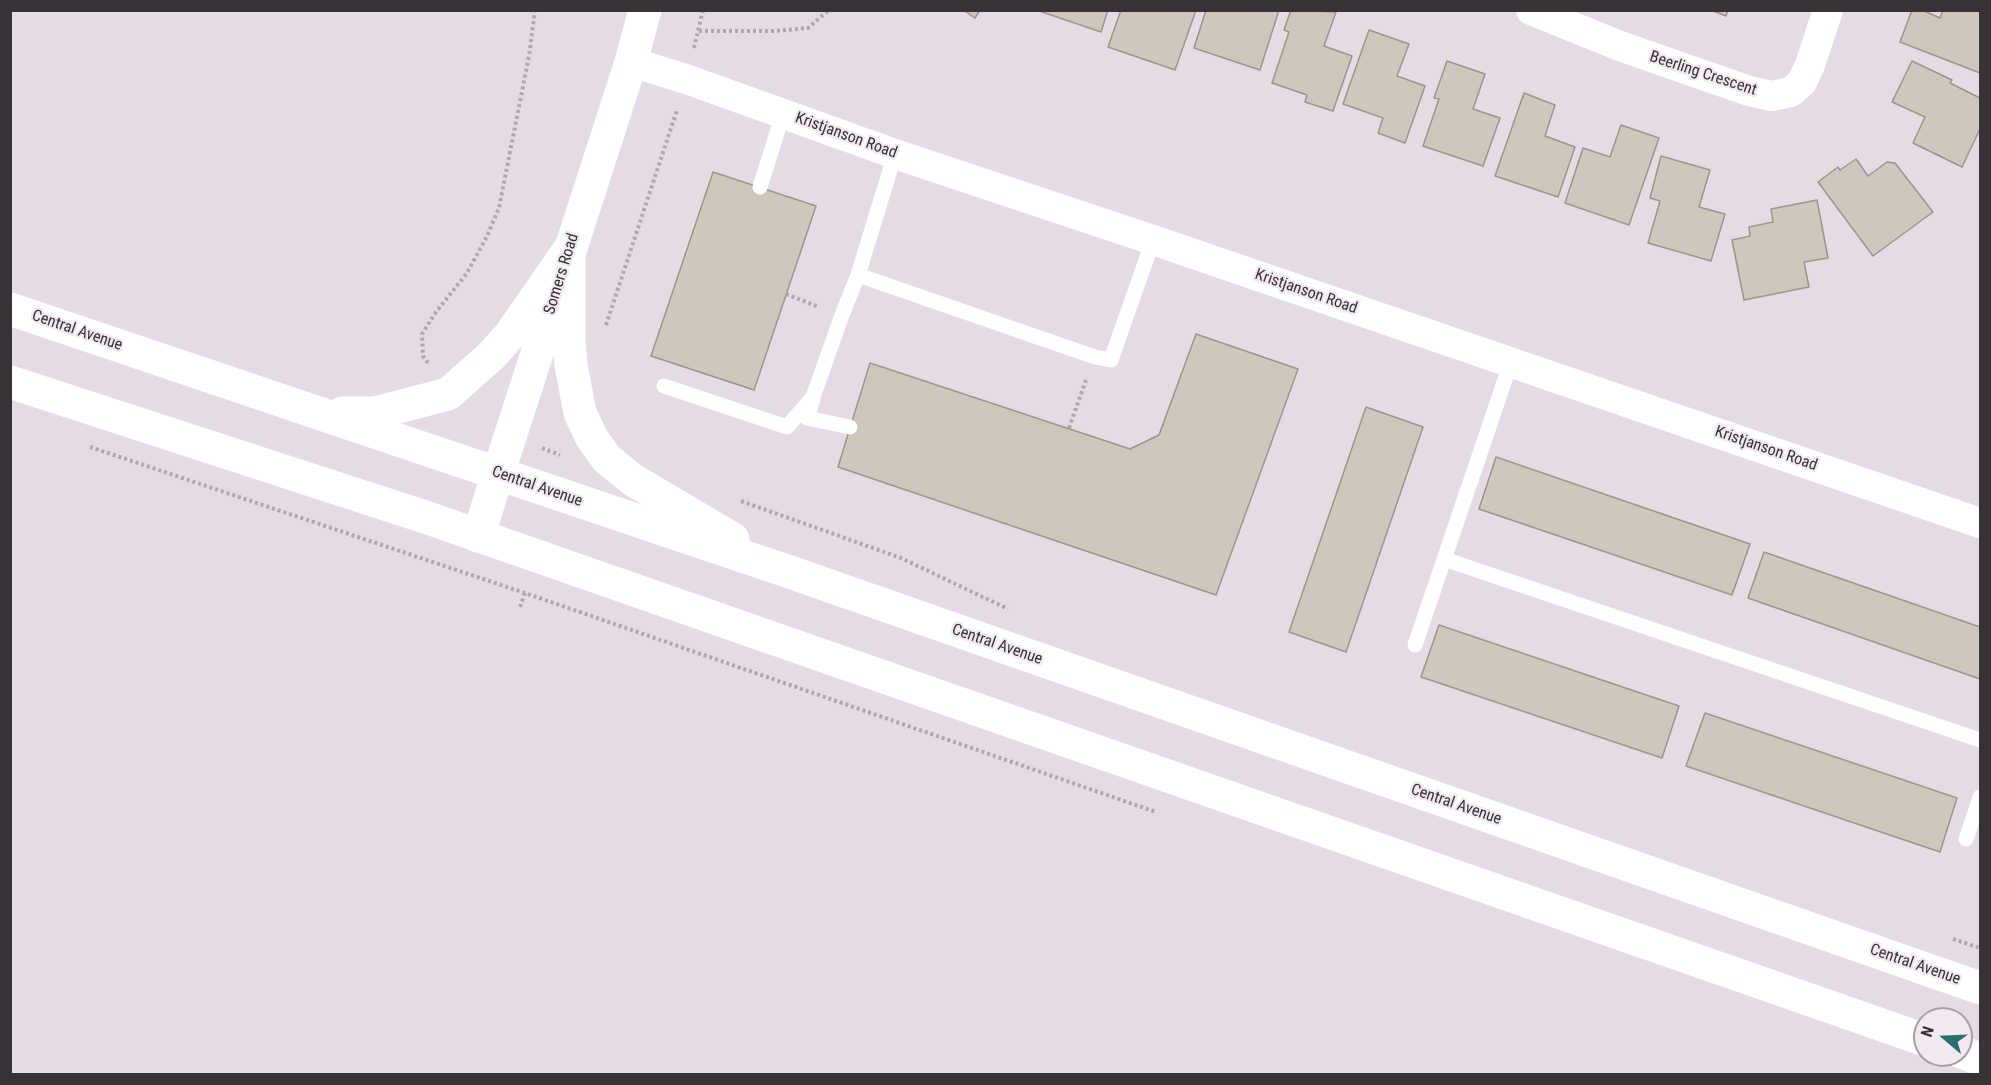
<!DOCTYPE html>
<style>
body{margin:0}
#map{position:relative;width:1991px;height:1085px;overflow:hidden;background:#e5dbe4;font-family:"Roboto Condensed",sans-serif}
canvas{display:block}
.frame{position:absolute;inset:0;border:12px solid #363236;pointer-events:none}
.north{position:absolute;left:1913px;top:1007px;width:60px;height:60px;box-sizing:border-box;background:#f2e8f2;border:2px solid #a79fa7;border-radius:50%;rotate:289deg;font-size:16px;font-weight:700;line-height:24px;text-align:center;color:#363236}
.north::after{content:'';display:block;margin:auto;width:21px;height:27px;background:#28706a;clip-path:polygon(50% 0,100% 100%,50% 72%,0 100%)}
</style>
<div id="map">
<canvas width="1991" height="1085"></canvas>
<div class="frame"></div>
<div class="north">N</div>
</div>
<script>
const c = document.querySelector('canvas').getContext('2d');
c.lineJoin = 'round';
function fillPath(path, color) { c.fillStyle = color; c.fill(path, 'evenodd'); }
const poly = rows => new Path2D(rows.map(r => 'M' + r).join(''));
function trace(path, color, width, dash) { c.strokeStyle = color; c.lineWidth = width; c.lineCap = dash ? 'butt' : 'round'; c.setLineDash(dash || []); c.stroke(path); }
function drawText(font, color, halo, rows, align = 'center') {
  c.font = font + ' "Roboto Condensed",sans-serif'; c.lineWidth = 4.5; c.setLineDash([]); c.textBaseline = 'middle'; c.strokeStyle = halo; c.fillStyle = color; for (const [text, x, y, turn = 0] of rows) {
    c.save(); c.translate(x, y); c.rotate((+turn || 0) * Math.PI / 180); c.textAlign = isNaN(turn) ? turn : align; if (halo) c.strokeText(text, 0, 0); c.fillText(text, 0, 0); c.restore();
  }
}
const building = poly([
 [963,10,980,10,975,18,963,10],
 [1043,10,1108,10,1101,32,1042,12,1043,10],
 [1121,10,1196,10,1175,70,1108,47,1121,10],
 [1206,10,1279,10,1260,70,1194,48,1206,10],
 [1291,10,1336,12,1324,46,1352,56,1333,111,1305,102,1307,95,1272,83,1289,32,1284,30,1291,10],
 [1711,10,1728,10,1726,16,1711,10],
 [1912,10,1922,10,1940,18,1943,10,1980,10,1980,73,1900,42,1912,10],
 [1369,30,1409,44,1397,76,1425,86,1405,143,1378,133,1383,118,1343,104,1369,30],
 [1447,61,1485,74,1473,109,1500,118,1483,166,1423,146,1439,99,1434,98,1447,61],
 [1912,61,1952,80,1950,83,1980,98,1980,129,1962,167,1913,143,1925,117,1892,102,1912,61],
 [1524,93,1555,105,1545,136,1575,147,1558,197,1495,176,1524,93],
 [1621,125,1659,138,1629,225,1565,203,1583,148,1610,157,1621,125],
 [1661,156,1710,170,1699,207,1725,214,1711,261,1648,243,1660,201,1650,198,1661,156],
 [1856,159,1868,176,1887,162,1895,163,1933,212,1873,256,1818,182,1838,167,1840,170,1856,159],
 [713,172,816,206,754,390,651,356,713,172],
 [1817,200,1828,258,1804,262,1809,287,1744,300,1732,240,1750,236,1749,227,1773,222,1771,209,1817,200],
 [1196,334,1298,369,1216,595,838,467,870,363,1130,449,1159,435,1196,334],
 [1366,407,1423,427,1346,652,1289,632,1366,407],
 [1496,457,1750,544,1732,595,1479,509,1496,457],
 [1764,552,1980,627,1980,679,1748,598,1764,552],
 [1439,625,1679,706,1662,758,1421,677,1439,625],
 [1705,713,1957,798,1940,852,1686,766,1705,713]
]);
const path = poly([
 [699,31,774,31,808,28,829,10],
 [694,48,703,10],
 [786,294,819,307],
 [606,325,677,110],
 [428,363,423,356,422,334,436,312,467,273,487,236,499,208,529,56,535,10],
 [1069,428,1086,380],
 [90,447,525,593,1156,812],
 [542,448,560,455],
 [741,501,901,558,1008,609],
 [520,607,525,593],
 [1953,939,1980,948]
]);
const service = poly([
 [895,154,858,275,1095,357,1111,360,1153,240],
 [760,187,783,114],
 [664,386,787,427,813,397,842,315,858,275],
 [813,400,807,418,850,427],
 [1444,559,1980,740],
 [1415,645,1511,362],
 [1966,839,1980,797]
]);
const minor = poly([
 [1531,10,1620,46,1749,91,1772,96,1791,92,1802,82,1810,65,1828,10],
 [631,62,686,79,895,154,1153,240,1980,523]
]);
const tertiary = poly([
 [478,536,631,62,645,10]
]);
const secondary = poly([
 [569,250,569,340,571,365,580,413,592,438,607,459,633,480,733,539],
 [10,309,784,570,1980,988],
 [10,382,428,518,1925,1040],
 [342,413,375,413,448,394,491,356,510,335,569,250],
 [1961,1052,1980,1059]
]);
const streetNames = [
 ["Beerling Crescent",1703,74,18],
 ["Kristjanson Road",846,136,20],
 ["Somers Road",562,274,-73],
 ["Kristjanson Road",1306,292,19],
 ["Central Avenue",77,331,19],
 ["Kristjanson Road",1766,449,19],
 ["Central Avenue",537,487,19],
 ["Central Avenue",997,645,19],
 ["Central Avenue",1456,805,19],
 ["Central Avenue",1915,965,19]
];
fillPath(building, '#cfc6bc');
trace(building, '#9d958b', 1.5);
trace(path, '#afa7af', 4, [3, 3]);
trace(service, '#fff', 15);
trace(minor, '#fff', 30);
trace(tertiary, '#fff', 33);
trace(secondary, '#fff', 33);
drawText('16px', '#363236', '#f2e8f2', streetNames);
</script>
